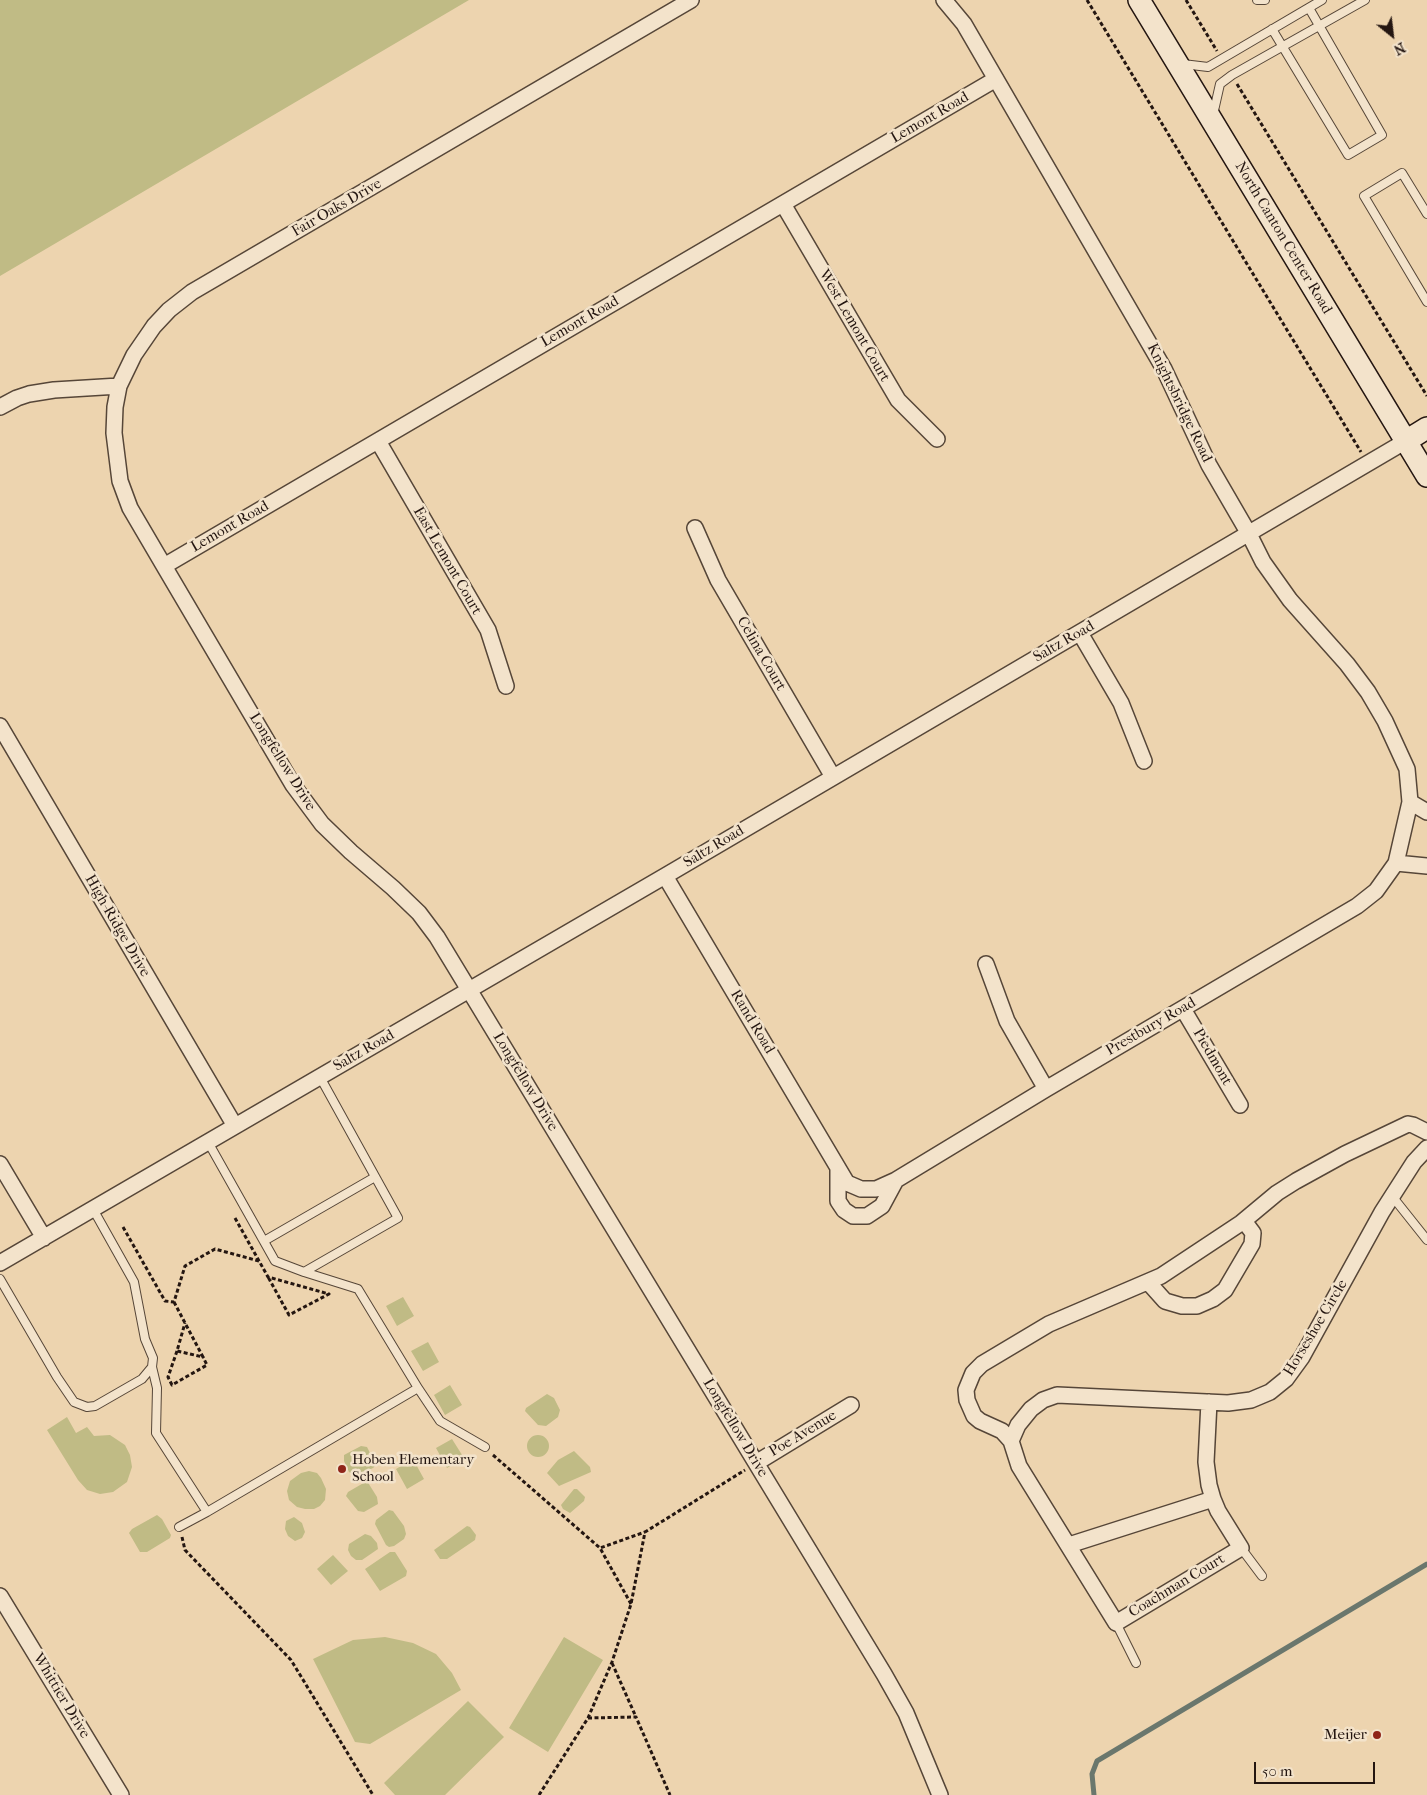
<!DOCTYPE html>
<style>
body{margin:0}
#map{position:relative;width:1427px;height:1795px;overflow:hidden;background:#edd4af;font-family:"IM FELL French Canon",serif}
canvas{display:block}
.north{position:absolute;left:1367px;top:10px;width:50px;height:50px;-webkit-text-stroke:4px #f3e3cb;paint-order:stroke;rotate:151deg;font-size:14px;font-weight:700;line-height:20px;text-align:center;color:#241611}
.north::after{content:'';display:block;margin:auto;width:18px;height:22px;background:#241611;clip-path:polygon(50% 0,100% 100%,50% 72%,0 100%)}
.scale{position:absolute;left:1254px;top:1762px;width:121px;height:22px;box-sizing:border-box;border:2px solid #241611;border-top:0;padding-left:6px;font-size:15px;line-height:18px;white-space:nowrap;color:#241611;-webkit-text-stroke:4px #f3e3cb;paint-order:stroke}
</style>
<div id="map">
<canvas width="1427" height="1795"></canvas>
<div class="north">N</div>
<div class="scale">50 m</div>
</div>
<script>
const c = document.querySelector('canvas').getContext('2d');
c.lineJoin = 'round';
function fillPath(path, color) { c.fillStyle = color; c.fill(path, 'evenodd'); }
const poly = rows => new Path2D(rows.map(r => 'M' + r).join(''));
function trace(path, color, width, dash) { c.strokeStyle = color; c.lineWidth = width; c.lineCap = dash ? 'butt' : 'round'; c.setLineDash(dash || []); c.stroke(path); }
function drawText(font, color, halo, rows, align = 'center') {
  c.font = font + ' "IM FELL French Canon",serif'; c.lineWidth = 5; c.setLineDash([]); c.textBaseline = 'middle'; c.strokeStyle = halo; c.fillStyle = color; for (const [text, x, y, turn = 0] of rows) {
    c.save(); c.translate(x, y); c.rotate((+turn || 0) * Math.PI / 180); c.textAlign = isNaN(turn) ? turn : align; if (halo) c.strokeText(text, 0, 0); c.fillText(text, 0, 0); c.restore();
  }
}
const green = poly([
 [0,0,469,0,0,276],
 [403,1297,414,1316,397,1326,386,1306],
 [428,1342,439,1362,423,1371,411,1351],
 [450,1385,462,1405,445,1415,434,1395],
 [547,1394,554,1398,560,1410,558,1417,546,1426,538,1425,525,1411,526,1408],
 [67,1417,76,1433,87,1427,94,1436,110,1435,125,1445,130,1455,132,1467,127,1482,113,1492,100,1494,87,1490,78,1480,47,1430],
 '527 1446a11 11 0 1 1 22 0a11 11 0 1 1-22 0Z',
 [452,1439,464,1458,447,1468,436,1448],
 [361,1446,367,1447,376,1465,373,1468,356,1476,349,1472,344,1461,344,1455],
 [574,1451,590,1467,591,1472,559,1486,547,1473,558,1460],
 [413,1459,424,1479,407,1489,396,1469],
 [309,1471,317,1473,321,1478,326,1489,325,1500,320,1506,314,1509,305,1509,297,1507,289,1500,287,1491,290,1481,301,1473],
 [367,1481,377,1497,378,1504,364,1512,358,1511,346,1496,348,1492],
 [574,1489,577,1489,585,1497,584,1501,570,1513,563,1509,561,1505],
 [389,1510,393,1511,404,1526,406,1534,404,1539,394,1546,389,1547,386,1545,375,1524,376,1520],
 [157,1515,162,1519,171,1535,170,1538,147,1552,140,1552,129,1533,132,1529],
 [294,1517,302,1523,305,1532,302,1538,295,1541,288,1536,285,1529,286,1521],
 [467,1526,470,1527,476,1535,475,1540,447,1559,440,1559,434,1550],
 [365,1534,371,1536,377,1543,378,1549,362,1560,356,1560,351,1556,348,1550,349,1544],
 [390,1552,395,1552,407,1571,406,1576,380,1591,365,1569],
 [333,1555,348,1571,331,1585,317,1569],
 [385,1637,413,1643,436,1654,452,1673,461,1690,370,1744,355,1742,313,1659,353,1640],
 [564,1637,603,1660,548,1752,509,1728],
 [468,1701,504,1737,445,1795,395,1795,384,1783]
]);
const stream = poly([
 [1094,1795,1092,1774,1097,1761,1427,1564]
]);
const path = poly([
 [1087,0,1361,452],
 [1186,0,1217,51],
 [1237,84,1427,396],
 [235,1218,268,1277,329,1294,289,1315,268,1277],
 [123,1227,165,1301,174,1302,185,1266,215,1249,259,1261],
 [174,1302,185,1323,203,1357,177,1351,185,1323],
 [177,1351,168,1377,172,1385,207,1365,203,1357],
 [493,1455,600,1548],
 [182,1537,185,1550,291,1660,373,1795],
 [631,1604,600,1548,645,1532],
 [612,1663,636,1717],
 [588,1718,636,1717,670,1795],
 [539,1795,588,1718,612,1662,631,1604,645,1532,745,1470]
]);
const lane = poly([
 [1257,0,1265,0],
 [1272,29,1348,155,1382,135,1309,8],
 [1183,64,1208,67,1322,0],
 [1213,115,1220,84,1232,75,1365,0],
 [1427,214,1402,173,1364,196,1427,302],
 [208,1142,275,1261,304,1272,398,1218,320,1077],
 [1392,1196,1427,1240],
 [264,1241,375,1177],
 [304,1272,358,1289,418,1388],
 [0,1279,57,1377,74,1402,87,1407,95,1406,142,1379,152,1367,153,1358,145,1339,134,1282,93,1209],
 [152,1367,157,1388,156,1433,207,1512,418,1388,440,1421,485,1447],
 [179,1527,207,1512],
 [1241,1548,1262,1576],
 [1116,1623,1136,1663]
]);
const street = poly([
 [783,204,898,400,937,439],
 [119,386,115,407,114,433,120,481,130,508,164,566,293,785,322,824,351,852,393,888,419,913,437,937,884,1674,906,1713,940,1795],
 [0,407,17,398,29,394,54,390,119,386,134,355,154,326,169,310,192,292,691,0],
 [378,441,488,630,506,686],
 [695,528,718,580,833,777],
 [164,566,996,79],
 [1080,633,1121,703,1144,761],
 [0,726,235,1126],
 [1410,802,1427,812],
 [1396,863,1427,866],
 [665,876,847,1183,861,1189,876,1189,896,1180,1046,1089,1357,906,1376,891,1396,863,1410,802,1407,769,1385,721,1368,692,1347,664,1290,600,1263,562,1249,534,1209,465,1164,369,964,24,944,0],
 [986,964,1007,1021,1046,1089],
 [1183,1009,1240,1105],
 [0,1164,44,1238],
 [838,1169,838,1201,844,1210,853,1216,867,1216,882,1206,896,1180],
 [0,1263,665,876,1406,441],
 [1148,1282,1165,1301,1182,1306,1197,1306,1213,1299,1225,1290,1252,1244,1253,1233,1244,1221],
 [1209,1402,1206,1462,1209,1485,1213,1499,1218,1511,1241,1548,1116,1623,1019,1466,1011,1441,1002,1431,980,1421,974,1416,967,1400,966,1390,973,1373,982,1364,1049,1324,1161,1276,1241,1223,1277,1193,1296,1181,1345,1154,1408,1124,1413,1125,1427,1132],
 [1011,1441,1018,1425,1031,1409,1043,1400,1057,1395,1228,1403,1251,1400,1270,1392,1286,1379,1302,1357,1382,1212,1414,1162,1427,1148],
 [756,1463,851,1405],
 [1069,1545,1213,1499],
 [0,1596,121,1795]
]);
const secondary = poly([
 [1139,0,1427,476],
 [1406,441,1427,428]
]);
const markers = [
 [342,1469,5,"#8f2418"],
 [1377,1735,5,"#8f2418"]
];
const streetNames = [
 ["Lemont Road",930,118,-30],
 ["Fair Oaks Drive",337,208,-30],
 ["North Canton Center Road",1283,238,59],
 ["Lemont Road",580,322,-30],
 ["West Lemont Court",854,326,60],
 ["Knightsbridge Road",1179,403,64],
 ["Lemont Road",230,527,-30],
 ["East Lemont Court",447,561,60],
 ["Saltz Road",1064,642,-30],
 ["Celina Court",761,654,60],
 ["Longfellow Drive",282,762,58],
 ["Saltz Road",714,847,-31],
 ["High-Ridge Drive",117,926,60],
 ["Rand Road",752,1022,59],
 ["Prestbury Road",1151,1027,-30],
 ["Saltz Road",364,1051,-30],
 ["Piedmont",1212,1057,60],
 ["Longfellow Drive",525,1082,59],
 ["Horseshoe Circle",1316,1328,-59],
 ["Longfellow Drive",735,1428,59],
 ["Poe Avenue",803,1434,-31],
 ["Coachman Court",1177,1586,-31],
 ["Whittier Drive",61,1696,59]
];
const poiNames = [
 ["Hoben Elementary",352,1460],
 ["School",352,1477],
 ["Meijer",1367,1735,"right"]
];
fillPath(green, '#c0bb85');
trace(stream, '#6a776d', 5);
trace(lane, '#564638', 10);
trace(street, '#564638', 18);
trace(secondary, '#241611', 24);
trace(path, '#241611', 3, [4, 2.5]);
trace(lane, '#f3e3cb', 8);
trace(street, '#f3e3cb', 15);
trace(secondary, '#f3e3cb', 21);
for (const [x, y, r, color] of markers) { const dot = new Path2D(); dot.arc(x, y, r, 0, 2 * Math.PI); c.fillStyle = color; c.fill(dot); trace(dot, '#f3e3cb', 2); }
drawText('15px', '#241611', '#f3e3cb', streetNames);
drawText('15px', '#241611', '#f3e3cb', poiNames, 'left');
</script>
